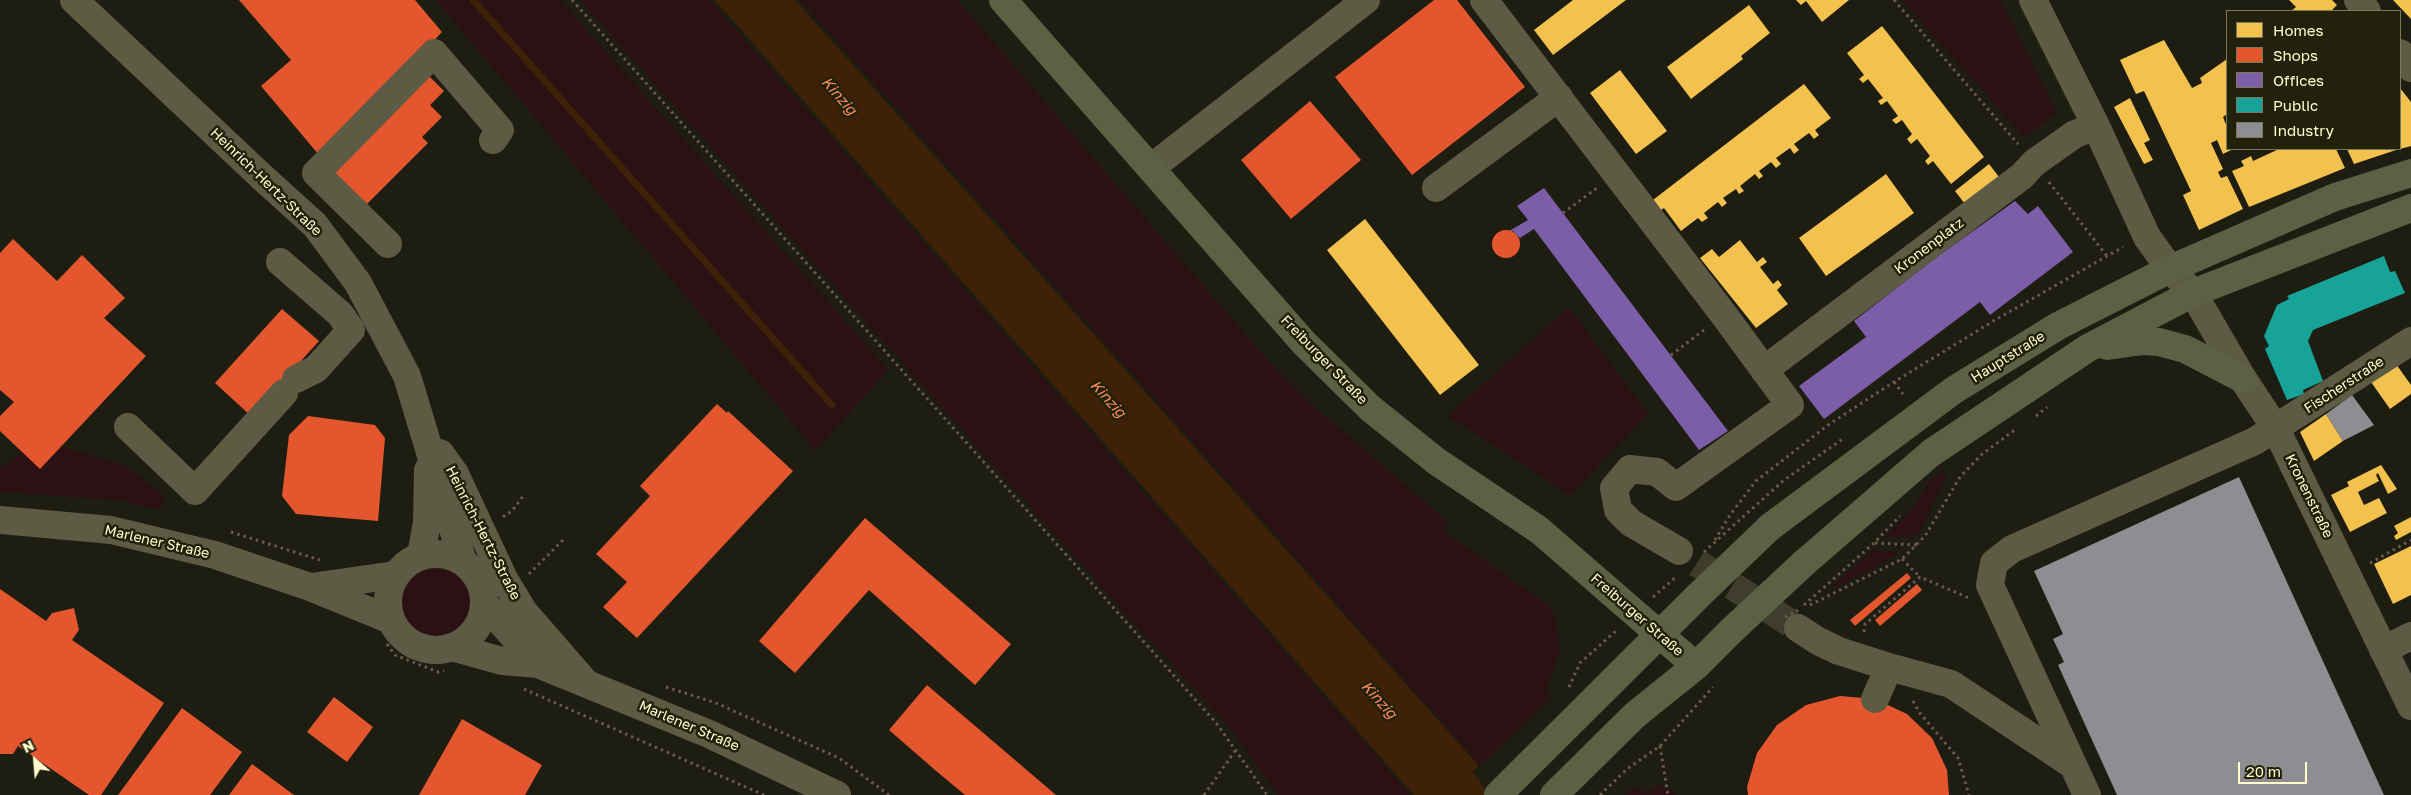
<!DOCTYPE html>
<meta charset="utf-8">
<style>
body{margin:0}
#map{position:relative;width:2411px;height:795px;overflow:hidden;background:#1d1d11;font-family:"Golos Text",sans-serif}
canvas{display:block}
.legend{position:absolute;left:2226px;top:10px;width:175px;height:140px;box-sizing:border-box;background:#22220c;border:1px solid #7a7959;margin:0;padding:6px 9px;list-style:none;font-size:15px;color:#fffccd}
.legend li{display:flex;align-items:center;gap:10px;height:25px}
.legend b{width:25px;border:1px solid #7a7959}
.north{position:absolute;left:10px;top:735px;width:50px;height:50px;-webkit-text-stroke:4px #22220c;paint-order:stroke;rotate:333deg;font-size:14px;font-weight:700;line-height:20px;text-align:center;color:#fffccd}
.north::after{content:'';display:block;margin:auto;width:18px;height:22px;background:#fffccd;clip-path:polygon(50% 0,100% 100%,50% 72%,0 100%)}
.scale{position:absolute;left:2238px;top:762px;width:69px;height:22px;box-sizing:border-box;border:2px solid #fffccd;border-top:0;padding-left:6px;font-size:15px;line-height:18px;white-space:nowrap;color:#fffccd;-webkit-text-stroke:4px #22220c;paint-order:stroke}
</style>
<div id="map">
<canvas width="2411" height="795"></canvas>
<ul class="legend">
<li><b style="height:14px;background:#f2c14e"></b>Homes</li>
<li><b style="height:14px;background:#e4572e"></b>Shops</li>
<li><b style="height:14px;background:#7b5ea7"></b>Offices</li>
<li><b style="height:14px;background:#17a398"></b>Public</li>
<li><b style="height:14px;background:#8d8d92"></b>Industry</li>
</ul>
<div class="north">N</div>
<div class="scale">20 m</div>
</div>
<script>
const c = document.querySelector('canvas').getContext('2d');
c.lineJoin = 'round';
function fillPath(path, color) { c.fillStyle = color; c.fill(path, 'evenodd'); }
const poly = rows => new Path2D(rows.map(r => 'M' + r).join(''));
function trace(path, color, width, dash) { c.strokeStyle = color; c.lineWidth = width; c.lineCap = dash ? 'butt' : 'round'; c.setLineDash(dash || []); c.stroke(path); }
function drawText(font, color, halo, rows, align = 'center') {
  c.font = font + ' "Golos Text",sans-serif'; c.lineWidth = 5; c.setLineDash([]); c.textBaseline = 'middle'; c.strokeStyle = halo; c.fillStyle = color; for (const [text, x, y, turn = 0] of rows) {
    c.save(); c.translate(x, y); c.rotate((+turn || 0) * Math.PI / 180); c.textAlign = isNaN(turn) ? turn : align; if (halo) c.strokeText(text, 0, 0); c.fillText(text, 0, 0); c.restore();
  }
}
const green = poly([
 [436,0,560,0,889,370,815,450],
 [580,0,710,0,1411,795,1278,795,1231,729,1115,602],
 [800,0,957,0,1257,348,1303,397,1448,522,1444,532,1548,605,1556,620,1560,651,1545,692,1552,698,1480,765],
 [1902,0,2000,0,2057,113,2024,137],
 [1569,307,1648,414,1570,495,1448,416],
 [61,446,126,466,164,496,160,510,118,500,0,492,0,466,4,466,22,451],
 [1944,470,1947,474,1945,479,1918,535,1883,538,1913,508,1931,479],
 [1874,550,1900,552,1871,570,1828,591,1828,589],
 '400 602a35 35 0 1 1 70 0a35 35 0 1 1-70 0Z',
 [1657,785,1670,790,1676,795,1625,795,1635,786,1643,792,1651,791]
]);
const water = poly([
 [715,0,795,0,1479,766,1450,795,1414,795]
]);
const homes = poly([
 [1573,0,1626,0,1553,55,1534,30],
 [1796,0,1849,0,1822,22,1806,1,1801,5],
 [2289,0,2332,0,2337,5,2331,11,2291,11,2296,7],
 [2393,0,2411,0,2411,19],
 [1749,5,1770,33,1741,56,1743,59,1691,99,1667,67],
 [1882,26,1984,157,1951,184,1933,161,1928,165,1925,161,1930,156,1917,139,1911,144,1907,139,1912,134,1902,120,1896,124,1892,120,1898,116,1887,101,1881,105,1878,101,1883,98,1868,79,1863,83,1859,79,1864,75,1847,53],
 [2164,40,2192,88,2202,83,2200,78,2227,59,2227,114,2223,117,2227,127,2227,149,2233,149,2223,154,2217,140,2211,143,2223,169,2218,172,2221,178,2227,176,2243,209,2199,230,2183,195,2191,191,2144,91,2136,94,2120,60],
 [1620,70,1667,131,1636,154,1590,93],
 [1804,84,1831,118,1815,130,1819,135,1814,139,1809,133,1794,144,1799,150,1794,154,1790,148,1776,158,1781,164,1776,168,1771,162,1759,171,1763,176,1759,179,1755,174,1740,186,1744,191,1739,194,1736,189,1723,198,1727,203,1722,207,1718,202,1704,213,1708,218,1702,222,1698,218,1681,231,1664,208,1657,213,1649,203],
 [2400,88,2411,102,2411,146,2400,149],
 [2130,98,2150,140,2144,143,2153,160,2144,164,2114,107],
 [2279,149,2336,149,2345,168,2249,207,2232,171,2244,166,2241,161,2251,156,2253,161],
 [2347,149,2399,149,2354,164],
 [1989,164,2003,182,1968,208,1955,191],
 [1886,174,1914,213,1826,276,1799,238],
 [1365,219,1479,365,1440,395,1327,250],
 [1740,240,1757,262,1763,257,1767,262,1760,267,1773,284,1778,280,1782,285,1777,290,1788,304,1756,328,1700,258,1712,249,1719,257],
 [2396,364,2411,385,2411,394,2390,409,2371,382],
 [2326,414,2343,441,2314,461,2300,432],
 [2381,465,2397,489,2388,494,2378,473,2376,475,2379,481,2358,492,2364,505,2379,498,2387,513,2350,532,2331,495,2349,486,2347,482],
 [2411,517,2411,532,2396,540,2394,536,2398,533,2394,526],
 [2411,546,2411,595,2393,604,2374,564]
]);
const shops = poly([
 [239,0,415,0,442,32,350,128,319,155,261,86,291,60],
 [1434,0,1457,0,1525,87,1412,175,1335,77],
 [425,72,444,91,430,105,442,117,422,137,428,143,360,211,323,174],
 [1310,101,1361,160,1291,219,1241,160],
 '1492 244a14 14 0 1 1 28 0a14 14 0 1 1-28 0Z',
 [13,239,57,281,82,255,125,298,104,318,146,356,40,469,0,431,0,416,14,402,0,390,0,253],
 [282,309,319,341,251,416,215,383],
 [717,404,727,413,728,411,793,471,637,638,603,607,627,582,596,554,650,496,640,486],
 [308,416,375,425,385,438,378,521,296,514,282,496,289,435],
 [865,518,1011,644,975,685,869,590,795,673,759,641],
 [1907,573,1911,578,1855,626,1850,620],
 [1917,584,1922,590,1880,626,1875,620],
 [0,589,46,621,52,613,74,608,79,630,72,640,164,703,101,795,89,795,18,746,13,754,0,754],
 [927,685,974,725,1056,795,965,795,935,770,889,730],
 [1840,696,1875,699,1907,714,1932,738,1947,770,1949,795,1748,795,1747,787,1757,753,1777,725,1806,705],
 [334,697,373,727,347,762,307,732],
 [182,708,242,752,210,795,118,795],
 [462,719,542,765,525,795,419,795],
 [252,764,294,795,229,795]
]);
const offices = poly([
 [1544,188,1728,431,1699,450,1534,229,1520,238,1513,231,1509,231,1528,220,1517,206],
 [2015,201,2028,214,2038,206,2073,252,1990,315,1980,302,1824,419,1799,386,1866,337,1854,321,1930,262]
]);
const public = poly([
 [2384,256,2390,272,2395,271,2405,293,2313,330,2308,341,2323,381,2303,390,2304,394,2287,400,2265,349,2269,346,2264,336,2277,305,2289,299,2287,296]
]);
const industry = poly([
 [2352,395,2374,425,2343,441,2326,414],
 [2239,477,2384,795,2117,795,2058,665,2064,662,2053,639,2063,634,2034,571]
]);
const stream = poly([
 [473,0,832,405]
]);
const river = poly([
 [1419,745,1465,795]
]);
const minorTunnel = poly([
 [1697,563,1798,628]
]);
const path = poly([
 [572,0,1217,724,1267,795],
 [1894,0,2018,144],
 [2049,182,2107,256],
 [1563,213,1597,188],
 [1671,355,1704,330],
 [1894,382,1903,394],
 [2036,416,2047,407],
 [503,517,512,511,524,495],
 [231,532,320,560],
 [1715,540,1730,515,1756,481,1828,425,1894,382,1995,320,2123,247],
 [1875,543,1917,545],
 [1704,552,1784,480,1844,438],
 [1902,559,1920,577],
 [2370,563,2411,540],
 [529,574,564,539],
 [1653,597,1677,576],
 [1804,605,1874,543,1900,516],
 [1810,605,1902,559,1925,536,1960,477,1981,455,2016,429],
 [1864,632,1865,624,1920,577,1969,598],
 [387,644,395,655,438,672,444,671],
 [666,687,716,703,839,758,889,795],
 [1569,687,1580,663,1617,630],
 [524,689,764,795],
 [1913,701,1919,712,1958,758,1969,795],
 [1660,746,1668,795],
 [1204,795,1235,751],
 [1600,795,1627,769,1660,746,1713,687]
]);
const minor = poly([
 [74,0,263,178,315,225,358,283,407,376,463,562],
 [1484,0,1724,315,1790,405,1676,487,1657,472,1630,469,1614,488,1618,510,1631,523,1679,551],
 [2033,0,2096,126,2147,237,2170,269,2193,293,2243,379,2276,429,2411,706],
 [2358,0,2367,11],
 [2400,53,2411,68],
 [1151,168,1366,0],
 [1436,188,1559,97],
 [388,244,316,173,434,53,500,130,493,140],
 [280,262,340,314,351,330,316,369,296,379],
 [1764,370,2022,176,2034,163,2075,134,2096,126],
 [128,427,195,491,284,393],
 [440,453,455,474,504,579,524,612,584,681],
 [0,520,111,530,215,555,310,587,391,620],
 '388 602a48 48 0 1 1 96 0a48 48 0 1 1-96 0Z',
 [421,556,427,522,428,470],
 [311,587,395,575],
 [484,603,538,664],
 [1798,628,1818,641,1839,651,1889,667,1875,699],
 [452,647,502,661,538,664,709,734,837,795],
 [2383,650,2411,636],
 [1889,667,1951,684,2073,765],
 [2087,795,1990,585,1994,563,2012,549,2255,441,2411,341]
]);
const major = poly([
 [1003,0,1304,343,1370,408,1436,461,1539,530,1696,666],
 [2107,346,2143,341,2159,342,2185,349,2243,379],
 [1770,527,1954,390,2058,326,2170,269,2335,197,2411,173],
 [1804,563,1931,453,2088,348,2193,293,2411,208],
 [1498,795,1699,595],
 [1554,795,1635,715,1696,666,1732,630]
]);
const pathBridge = poly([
 [1785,617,1798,610]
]);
const majorBridge = poly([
 [1699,595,1770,527],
 [1732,630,1804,563]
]);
const streetNames = [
 ["Heinrich-Hertz-Straße",266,182,44],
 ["Kronenplatz",1929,246,-37],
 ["Hauptstraße",2008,357,-32],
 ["Freiburger Straße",1324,360,46],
 ["Fischerstraße",2344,385,-33],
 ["Kronenstraße",2309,496,64],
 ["Heinrich-Hertz-Straße",483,533,63],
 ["Marlener Straße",157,542,13],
 ["Freiburger Straße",1637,615,41],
 ["Marlener Straße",689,726,23]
];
const waterNames = [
 ["Kinzig",839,96,49],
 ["Kinzig",1108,399,48],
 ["Kinzig",1379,700,48]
];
fillPath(green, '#2b1114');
fillPath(water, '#3e2107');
fillPath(homes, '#f2c14e');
fillPath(shops, '#e4572e');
fillPath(offices, '#7b5ea7');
fillPath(public, '#17a398');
fillPath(industry, '#8d8d92');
trace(stream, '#3e2107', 7);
trace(river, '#3e2107', 41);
trace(minorTunnel, '#3f3e2d', 28, [28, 14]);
trace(path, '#6d5950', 3, [2.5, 4]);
trace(minor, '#5e5b45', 28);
trace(major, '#5c6044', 28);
trace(pathBridge, '#6d5950', 3, [2.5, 4]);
trace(majorBridge, '#5c6044', 28);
drawText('14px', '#fffccd', '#22220c', streetNames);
drawText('italic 15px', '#ff8a5b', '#22220c', waterNames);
</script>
